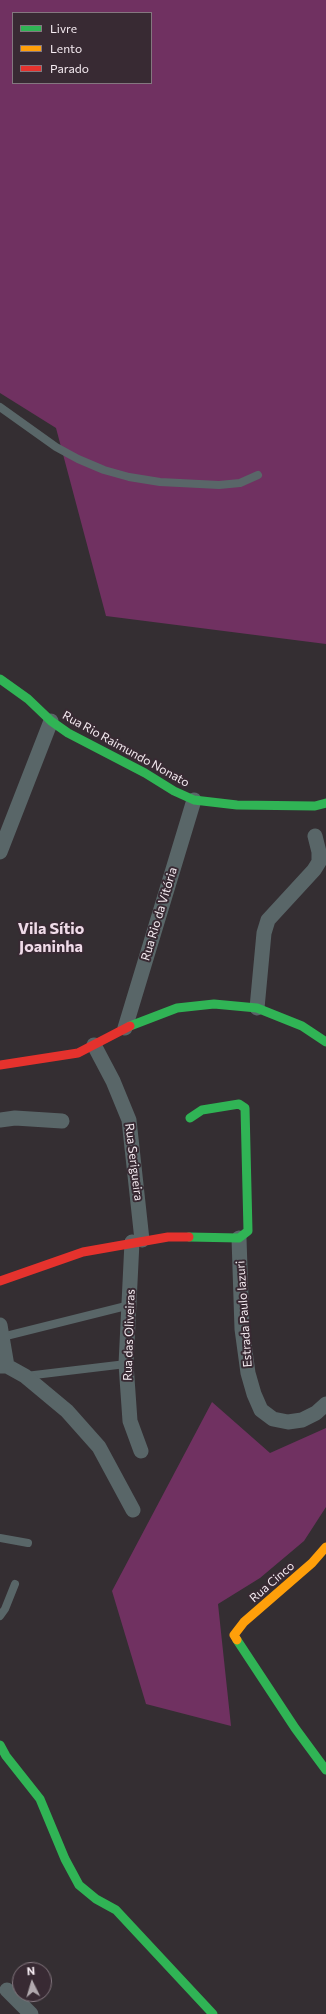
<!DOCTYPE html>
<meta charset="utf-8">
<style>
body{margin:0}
#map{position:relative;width:326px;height:2014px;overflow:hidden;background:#342e32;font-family:Commissioner,sans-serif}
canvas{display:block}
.legend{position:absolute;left:12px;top:12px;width:140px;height:72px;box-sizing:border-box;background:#382a33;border:1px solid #84777f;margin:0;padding:5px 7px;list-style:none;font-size:12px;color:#f5ebf1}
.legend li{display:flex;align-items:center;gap:8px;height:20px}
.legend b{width:20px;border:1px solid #84777f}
.north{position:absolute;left:12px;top:1962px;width:40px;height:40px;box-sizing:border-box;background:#382a33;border:1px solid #84777f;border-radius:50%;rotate:355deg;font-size:11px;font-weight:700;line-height:16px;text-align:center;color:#f5ebf1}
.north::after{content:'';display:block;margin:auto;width:14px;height:18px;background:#b1a9ae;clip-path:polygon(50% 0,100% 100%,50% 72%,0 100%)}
</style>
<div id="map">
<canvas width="326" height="2014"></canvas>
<ul class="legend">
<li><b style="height:5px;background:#30b455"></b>Livre</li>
<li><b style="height:5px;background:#ff9f0a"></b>Lento</li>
<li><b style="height:5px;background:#e5322d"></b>Parado</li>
</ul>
<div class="north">N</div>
</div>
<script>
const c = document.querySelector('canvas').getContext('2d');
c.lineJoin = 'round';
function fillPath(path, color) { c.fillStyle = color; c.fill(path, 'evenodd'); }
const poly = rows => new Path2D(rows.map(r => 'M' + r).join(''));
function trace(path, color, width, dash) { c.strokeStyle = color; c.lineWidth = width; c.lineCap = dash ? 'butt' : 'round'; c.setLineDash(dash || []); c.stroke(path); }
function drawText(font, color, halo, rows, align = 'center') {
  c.font = font + ' Commissioner,sans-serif'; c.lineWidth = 4; c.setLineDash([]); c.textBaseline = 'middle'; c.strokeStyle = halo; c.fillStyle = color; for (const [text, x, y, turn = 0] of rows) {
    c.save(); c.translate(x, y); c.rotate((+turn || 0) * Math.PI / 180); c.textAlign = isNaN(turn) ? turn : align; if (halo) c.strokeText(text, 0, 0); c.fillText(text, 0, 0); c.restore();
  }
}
const green = poly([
 [0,0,326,0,326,644,106,616,56,428,0,393],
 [13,13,151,13,151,83,13,83],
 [212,1402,270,1453,326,1428,326,1507,304,1541,260,1578,218,1604,231,1726,146,1704,112,1591]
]);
const lane = poly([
 [0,407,56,447,78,459,104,470,129,477,160,482,219,485,240,483,258,475],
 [2,1337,130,1305],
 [26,1376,126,1364],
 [0,1538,28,1543],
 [0,1616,5,1609,15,1584]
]);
const street = poly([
 [0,852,51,721],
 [257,1008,264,933,268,920,314,870,319,862,319,852,315,836],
 [125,1028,194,800],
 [94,1045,113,1081,129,1120,142,1240],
 [0,1120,15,1118,62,1121],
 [239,1238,242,1329,248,1373,254,1394,261,1410,273,1419,288,1422,302,1420,316,1413,326,1404],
 [132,1242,126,1364,130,1421,141,1451],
 [0,1325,7,1366],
 [0,1366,7,1366,25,1376,67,1411,99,1447,133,1510],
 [7,1990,31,2014]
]);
const fast = poly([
 [0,679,28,699,51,721,68,733,145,773,174,791,194,800,237,805,315,806,326,803],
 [130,1026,177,1008,214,1004,257,1008,302,1026,326,1042],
 [189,1237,239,1238,248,1231,245,1108,239,1104,202,1110,190,1118],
 [237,1640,295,1728,326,1770],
 [0,1745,6,1756,40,1799,65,1859,79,1885,96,1899,116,1910,213,2014]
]);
const slow = poly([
 [237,1640,234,1635,244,1622,312,1563,326,1547]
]);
const jam = poly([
 [0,1065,78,1053,130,1026],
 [0,1281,83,1252,168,1237,189,1237]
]);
const streetNames = [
 ["Rua Rio Raimundo Nonato",126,749,29],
 ["Rua Rio da Vitória",159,914,-73],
 ["Rua Serigueira",134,1162,83],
 ["Estrada Paulo lazuri",244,1314,-94],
 ["Rua das Oliveiras",129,1335,-88],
 ["Rua Cinco",272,1582,-41]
];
const districtNames = [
 ["Vila Sítio",51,929],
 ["Joaninha",51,947]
];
fillPath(green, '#703161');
trace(lane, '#596668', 8);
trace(street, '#596668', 15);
trace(fast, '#30b455', 9);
trace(slow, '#ff9f0a', 9);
trace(jam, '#e5322d', 9);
drawText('12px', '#f5ebf1', '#382a33', streetNames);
drawText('bold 16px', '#efdbe8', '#382a33', districtNames);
</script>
